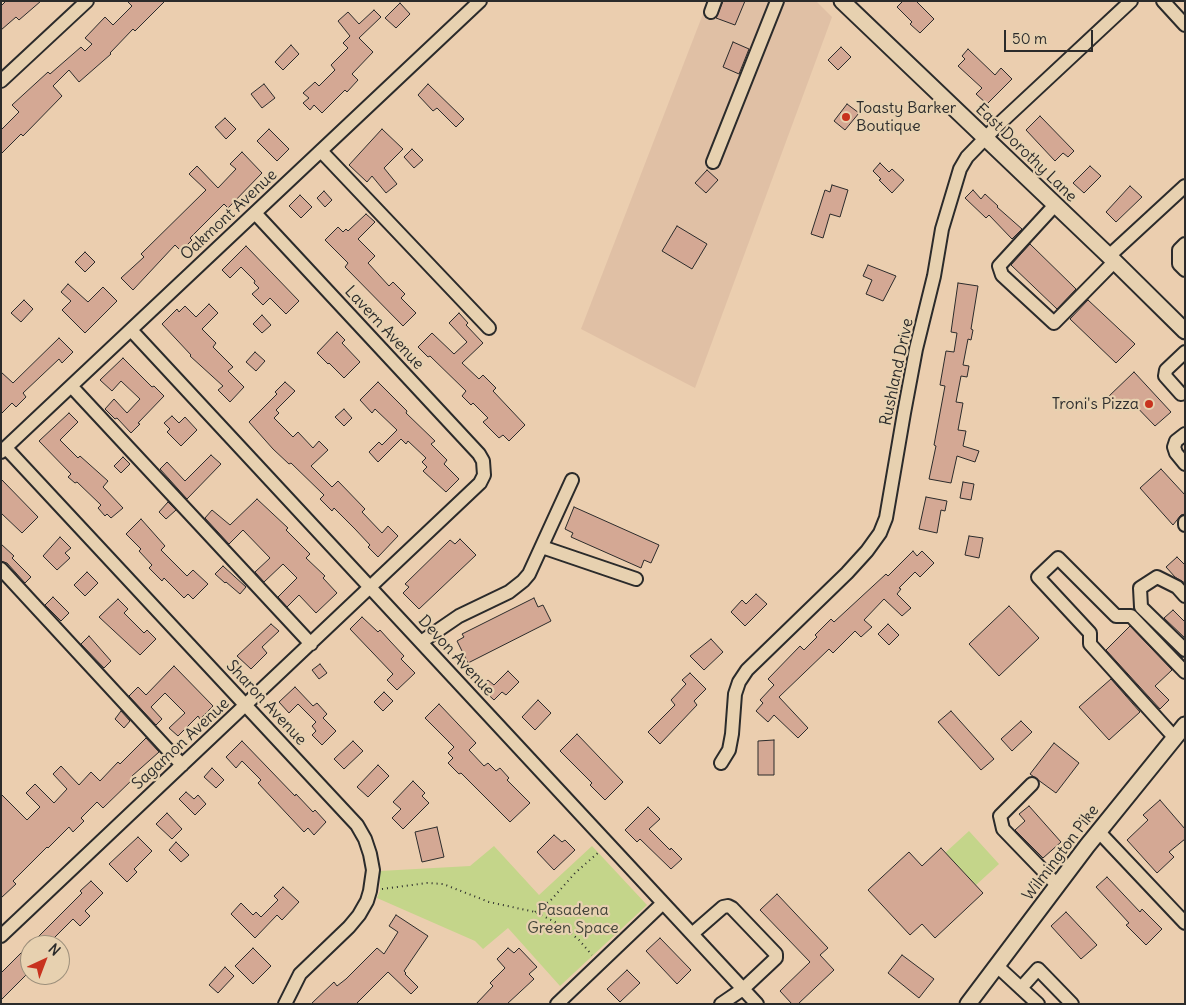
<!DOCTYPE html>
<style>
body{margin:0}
#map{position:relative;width:1186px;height:1005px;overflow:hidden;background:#ebceaf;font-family:Delius,sans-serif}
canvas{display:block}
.frame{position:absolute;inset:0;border:2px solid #2b2b2b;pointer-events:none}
.north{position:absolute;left:20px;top:935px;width:50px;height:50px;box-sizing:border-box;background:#e7d1b0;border:1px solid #9c8f7b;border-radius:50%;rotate:43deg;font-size:14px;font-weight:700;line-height:20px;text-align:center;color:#2b2b2b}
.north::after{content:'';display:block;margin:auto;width:18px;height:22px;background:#c8321e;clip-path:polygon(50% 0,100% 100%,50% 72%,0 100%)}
.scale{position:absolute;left:1004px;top:30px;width:89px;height:22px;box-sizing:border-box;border:2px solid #2b2b2b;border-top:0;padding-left:6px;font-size:15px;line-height:18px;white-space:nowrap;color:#2b2b2b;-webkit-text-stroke:4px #e7d1b0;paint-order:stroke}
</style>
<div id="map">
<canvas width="1186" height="1005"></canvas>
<div class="frame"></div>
<div class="north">N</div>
<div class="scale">50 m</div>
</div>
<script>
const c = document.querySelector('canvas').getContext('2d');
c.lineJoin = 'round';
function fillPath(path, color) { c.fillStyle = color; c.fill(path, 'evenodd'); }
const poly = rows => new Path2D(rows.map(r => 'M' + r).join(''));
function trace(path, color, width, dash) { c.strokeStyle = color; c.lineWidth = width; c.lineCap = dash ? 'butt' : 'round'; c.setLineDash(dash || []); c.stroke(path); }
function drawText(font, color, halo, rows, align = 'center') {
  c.font = font + ' Delius,sans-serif'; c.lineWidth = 4.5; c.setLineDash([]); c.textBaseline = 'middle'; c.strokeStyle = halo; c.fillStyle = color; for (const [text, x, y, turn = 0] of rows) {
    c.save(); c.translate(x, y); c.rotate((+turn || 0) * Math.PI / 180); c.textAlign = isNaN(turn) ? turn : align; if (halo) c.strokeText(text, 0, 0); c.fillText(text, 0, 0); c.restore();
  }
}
const built = poly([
 [708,1,816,1,832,17,695,388,581,329]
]);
const green = poly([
 [969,831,999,864,976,885,945,853],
 [494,846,539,895,592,846,647,905,560,986,508,928,483,949,475,941,377,898,380,891,380,871,470,866]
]);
const building = poly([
 [6,1,41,1,19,20,16,17,1,30,1,6,6,1],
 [127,1,165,1,135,31,133,29,110,53,111,54,79,82,69,70,53,86,62,96,23,136,21,134,1,154,1,130,19,112,12,105,48,72,50,74,81,47,85,51,92,44,85,38,105,17,113,25,132,6,127,1],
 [723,1,745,1,735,25,716,18,723,1],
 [903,1,916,1,934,19,920,33,910,24,912,22,897,7,903,1],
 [400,3,410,14,396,28,385,18,400,3],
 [374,10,381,17,359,38,373,52,352,74,358,80,347,92,345,90,322,113,314,105,310,110,303,103,309,98,303,93,315,82,319,86,335,70,331,65,348,48,343,43,350,36,338,21,348,12,359,24,374,10],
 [733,42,749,49,739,74,723,67,733,42],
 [291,45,299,54,283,70,275,62,291,45],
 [841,47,851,57,838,70,828,60,841,47],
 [968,49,995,75,1001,68,1012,79,987,104,976,94,982,88,958,66,965,59,962,56,968,49],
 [264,84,275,98,262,108,251,94,264,84],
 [428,84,464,119,456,127,437,108,433,111,418,95,428,84],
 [847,104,859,113,845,130,834,121,847,104],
 [1040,116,1074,151,1068,157,1063,153,1055,161,1026,130,1040,116],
 [225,118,236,129,226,139,215,127,225,118],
 [269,129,289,149,277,161,257,141,269,129],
 [382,129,403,149,384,168,397,184,386,193,372,176,367,182,349,165,382,129],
 [412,149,423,160,414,168,404,157,412,149],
 [242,152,262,173,228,208,224,204,190,238,192,240,181,251,175,245,133,290,121,278,144,257,141,254,206,190,189,174,197,166,218,188,236,169,230,164,242,152],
 [880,163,889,172,892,169,904,180,892,193,879,180,881,179,873,171,880,163],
 [1090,166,1101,176,1084,193,1073,183,1090,166],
 [707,170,718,180,706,193,695,183,707,170],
 [832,185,848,190,840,217,830,214,823,238,811,234,825,190,830,192,832,185],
 [1130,186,1142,197,1116,222,1106,212,1130,186],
 [973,190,981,199,985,194,998,206,997,207,1022,229,1012,239,989,215,986,218,965,198,973,190],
 [324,191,332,200,325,207,317,198,324,191],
 [300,195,312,207,301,218,289,206,300,195],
 [366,214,375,222,358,239,375,256,368,263,389,286,393,282,405,294,401,298,416,313,403,326,345,267,348,263,325,240,338,227,343,232,346,229,348,231,366,214],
 [677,226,707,244,692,269,662,251,677,226],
 [1030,244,1076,289,1057,309,1011,265,1030,244],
 [246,246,299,301,286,314,270,298,263,305,252,294,259,288,254,283,255,281,241,267,230,278,222,270,246,246],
 [85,252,95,262,85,272,75,262,85,252],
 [868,265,896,276,883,301,866,294,872,280,863,276,868,265],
 [958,283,978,286,971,329,973,330,971,340,968,339,963,365,969,366,967,377,961,376,956,402,963,403,958,430,966,431,963,446,979,451,975,462,957,456,951,483,929,479,936,446,934,445,945,386,940,385,946,351,954,352,957,333,951,332,958,283],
 [68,284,88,302,103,287,117,301,85,333,62,310,71,301,61,292,68,284],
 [24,300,33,309,21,322,11,313,24,300],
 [1088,300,1135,344,1116,363,1070,319,1088,300],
 [209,304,218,313,202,329,216,343,213,347,233,367,228,371,244,387,230,402,218,390,223,386,190,356,191,355,162,324,177,309,179,312,185,306,196,317,209,304],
 [459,313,468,323,466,325,483,343,462,363,479,379,483,375,496,388,493,391,525,425,509,441,503,435,499,438,483,422,488,418,473,403,471,405,462,396,466,391,430,356,428,357,418,347,432,333,454,354,467,342,449,323,459,313],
 [262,315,271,325,262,333,253,324,262,315],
 [337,332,345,340,342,343,360,362,344,378,329,363,328,364,317,353,337,332],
 [59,338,73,352,62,363,59,359,23,393,26,397,16,407,12,403,1,414,1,372,13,383,59,338],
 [255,352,265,361,256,371,246,362,255,352],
 [123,358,152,387,154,386,164,396,138,423,140,424,131,433,117,418,115,419,105,409,114,399,127,413,140,399,121,381,112,391,100,380,123,358],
 [1134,372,1171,412,1155,426,1129,399,1118,410,1107,398,1134,372],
 [285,382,295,391,276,410,279,413,274,418,293,437,298,432,313,448,319,441,328,450,311,466,332,487,338,481,365,509,362,512,382,533,388,526,398,536,378,557,368,547,370,545,355,529,334,508,332,511,320,499,324,495,291,463,289,464,273,449,249,422,277,394,275,392,285,382],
 [378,382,407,411,406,413,435,441,431,444,447,460,444,464,459,479,446,492,423,471,427,467,422,462,426,458,408,441,406,444,401,439,378,462,369,452,379,442,382,445,397,430,375,409,372,413,360,400,378,382],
 [344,409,352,418,344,426,335,417,344,409],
 [69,413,78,422,60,440,78,458,80,456,108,481,103,487,123,508,111,518,107,514,105,516,98,508,101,505,77,482,75,483,68,477,71,474,39,441,69,413],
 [172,416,179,423,185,417,197,430,181,446,167,432,170,429,164,423,172,416],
 [211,455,221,464,187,499,160,469,167,462,185,481,211,455],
 [123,457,130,464,121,473,114,466,123,457],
 [1161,469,1185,495,1185,514,1181,515,1173,525,1140,488,1161,469],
 [1,479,38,517,22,533,1,513,1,479],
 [963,482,974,484,971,500,960,498,963,482],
 [926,497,947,501,945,511,941,510,937,533,919,529,926,497],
 [257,499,288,528,286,530,310,554,306,558,325,576,323,578,337,593,316,613,299,595,287,607,278,597,297,578,283,564,264,582,255,572,270,558,243,530,229,544,205,518,212,510,230,525,257,499],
 [168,502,176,510,166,519,159,512,168,502],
 [574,507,659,545,651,563,644,560,641,568,571,537,573,533,565,529,574,507],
 [141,519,165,546,161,550,187,576,193,570,208,584,193,599,188,594,184,598,164,578,162,581,149,568,152,565,139,551,141,549,126,534,141,519],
 [969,536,983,538,979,558,965,555,969,536],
 [60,537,71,548,65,553,70,558,57,570,43,556,60,537],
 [460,539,476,555,419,609,403,593,409,587,405,584,450,540,455,544,460,539],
 [1,544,14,556,12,558,31,577,25,583,7,563,1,561,1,544],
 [913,551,917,556,922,551,934,563,920,577,915,572,899,588,901,589,897,594,911,608,902,616,884,599,864,620,872,627,861,637,855,631,833,653,829,649,779,697,808,728,798,738,774,715,768,722,756,711,763,703,760,700,774,685,768,679,800,646,804,650,817,637,815,635,831,619,834,622,886,574,888,576,913,551],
 [1177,557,1185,565,1185,583,1175,577,1166,567,1177,557],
 [223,566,246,587,240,594,226,582,225,583,215,574,223,566],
 [87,572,98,583,85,596,74,585,87,572],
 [756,594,767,604,745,626,731,612,742,600,746,604,756,594],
 [53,597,69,613,61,621,45,605,53,597],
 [534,598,538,607,543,605,551,621,468,663,457,641,464,637,462,634,534,598],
 [118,599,128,609,124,613,144,633,147,630,156,639,140,655,99,617,118,599],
 [1009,606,1039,638,999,676,969,644,1009,606],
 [1173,610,1185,622,1185,638,1164,618,1173,610],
 [362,617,378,632,380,630,390,641,404,656,401,659,415,673,397,690,387,680,393,674,350,629,362,617],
 [271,624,279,631,262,647,267,653,251,669,237,656,271,624],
 [888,624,899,635,889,645,878,634,888,624],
 [1130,626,1172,670,1155,686,1169,700,1160,709,1106,650,1130,626],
 [89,636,111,661,104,668,81,644,89,636],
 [711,639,723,652,704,670,690,656,711,639],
 [320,664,327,673,319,679,312,670,320,664],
 [174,666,213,706,200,719,198,716,178,736,169,728,185,713,165,693,151,707,162,719,156,725,129,696,138,687,146,695,174,666],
 [508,671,519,682,506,695,502,692,494,700,480,687,488,680,494,685,508,671],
 [690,673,706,689,694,701,697,705,660,744,648,732,675,705,671,700,686,684,682,680,690,673],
 [1111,679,1140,712,1109,740,1079,707,1111,679],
 [295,687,313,706,317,703,327,714,323,718,336,731,322,745,312,735,316,731,312,726,316,722,298,704,289,713,279,702,295,687],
 [384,692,393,701,383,711,374,702,384,692],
 [538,700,551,713,535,730,522,717,538,700],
 [439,704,476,743,469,750,484,766,488,763,496,771,500,768,509,778,507,780,530,803,510,822,461,773,459,774,448,763,453,758,448,753,454,747,425,718,439,704],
 [121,711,130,721,124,728,115,719,121,711],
 [951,711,994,759,981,770,938,722,951,711],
 [1021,721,1032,732,1012,751,1001,739,1021,721],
 [577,734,623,782,605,800,590,785,592,783,560,751,577,734],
 [146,738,159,752,132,776,134,778,103,808,97,802,81,818,84,821,73,832,69,827,48,848,47,847,13,881,16,884,1,898,1,794,27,820,40,807,26,793,35,784,54,803,67,789,53,774,61,766,79,785,91,772,100,781,118,762,120,764,146,738],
 [774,740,774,775,758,775,758,741,774,740],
 [242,741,295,796,296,794,313,812,315,810,326,822,314,835,308,828,304,832,258,783,261,780,242,761,236,768,226,757,242,741],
 [353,741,363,751,344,769,334,759,353,741],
 [1054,743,1079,763,1056,793,1030,774,1054,743],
 [378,765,389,776,368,797,357,787,378,765],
 [212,768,224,780,216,788,204,777,212,768],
 [413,781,425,793,422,796,429,803,403,829,392,818,401,809,393,802,413,781],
 [186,792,194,799,198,795,206,804,195,815,179,799,186,792],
 [1160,800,1185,829,1185,839,1169,852,1174,857,1157,873,1127,840,1148,820,1143,815,1160,800],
 [1029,806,1061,842,1043,858,1015,830,1025,821,1019,814,1029,806],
 [648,807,660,819,649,829,670,850,671,848,682,859,671,869,640,839,637,842,625,830,648,807],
 [167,813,182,829,172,839,156,824,167,813],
 [437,827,444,857,422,862,415,832,437,827],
 [554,835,562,842,565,840,575,850,554,870,537,852,554,835],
 [138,837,152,851,134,869,137,872,127,882,109,864,138,837],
 [176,842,189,855,181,862,169,850,176,842],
 [941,848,983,893,935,938,922,924,910,935,868,890,909,852,922,866,941,848],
 [1107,877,1140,912,1142,909,1162,929,1146,945,1126,925,1129,923,1096,887,1107,877],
 [91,881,103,893,85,911,90,916,80,926,73,919,47,945,30,945,82,893,80,891,91,881],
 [283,887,299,902,282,920,277,915,255,938,231,914,241,903,253,915,256,912,261,917,278,900,274,896,283,887],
 [777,894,828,948,820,955,834,970,798,1004,792,1004,780,991,810,962,760,910,777,894],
 [1066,912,1097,945,1081,959,1051,926,1066,912],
 [396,915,428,936,404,971,406,973,405,974,418,987,411,994,388,972,356,1004,311,1004,334,982,337,986,346,979,377,948,384,954,398,932,389,926,396,915],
 [660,938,691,970,677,984,646,951,660,938],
 [30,944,30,971,1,1000,1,973,30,944],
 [253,948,271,966,253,984,235,966,253,948],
 [508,948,514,953,519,948,537,967,529,974,534,979,507,1004,476,1004,493,986,490,983,505,968,497,959,508,948],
 [902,955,934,979,919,998,888,973,902,955],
 [225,967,234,976,218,993,209,985,225,967],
 [627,970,640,983,620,1002,607,989,627,970]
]);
const path = poly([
 [382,889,427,883,443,884,489,902,535,912,561,925,579,940,592,955],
 [535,912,551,900,575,873,599,852]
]);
const minor = poly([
 [1163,1,1185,25],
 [711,12,715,1],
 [1,81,87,1],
 [321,151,489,328],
 [713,162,777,1],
 [1055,205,999,266,1002,275,1054,323,1114,262],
 [1185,244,1179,250,1179,264,1185,270],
 [1109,256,1185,186],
 [131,330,757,1004],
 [72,387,311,644],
 [1181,394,1165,376,1166,370,1185,352],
 [1185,434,1176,441,1174,447,1176,453,1185,464],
 [6,448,357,825,365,839,370,854,373,870,370,891,367,901,359,915,349,927,300,974,285,1004],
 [1,452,480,1],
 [1185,522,1185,525],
 [542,547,636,579],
 [1,569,182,765],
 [1185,596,1177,587,1157,577,1140,588,1141,607,1185,650],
 [421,642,459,616,509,592,523,581,529,574,572,480],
 [1174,737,1090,644,1090,633,1038,577,1058,558,1116,616,1131,616,1185,672],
 [721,763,729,750,732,734,735,694,739,682,747,670,847,573,867,551,880,533,886,518,904,413,916,349,934,276,942,229,960,169,967,157,998,125,1131,1],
 [1032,784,1000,816,1003,829,1058,886],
 [1099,832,1185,923],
 [692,934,723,907,728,906,732,908,776,954,776,958,743,989,721,1004],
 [1,936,480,483,484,475,483,461,479,454,255,213],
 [997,966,1038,1004],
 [1021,988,1038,969,1072,1004],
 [557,1004,663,903]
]);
const major = poly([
 [842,1,1109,256,1185,331],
 [968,1004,1087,846,1185,725]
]);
const markers = [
 [846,117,5,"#c8321e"],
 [1149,404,5,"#c8321e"]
];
const poiNames = [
 ["Toasty Barker",856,108],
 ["Boutique",856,126],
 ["Troni's Pizza",1139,404,"right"]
];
const streetNames = [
 ["East Dorothy Lane",1026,153,44],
 ["Oakmont Avenue",229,215,-43],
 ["Lavern Avenue",384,328,47],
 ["Rushland Drive",897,372,-78],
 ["Devon Avenue",456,656,47],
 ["Sharon Avenue",266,703,47],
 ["Sagamon Avenue",181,744,-43],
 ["Wilmington Pike",1061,853,-53]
];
const parkNames = [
 ["Pasadena",573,910],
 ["Green Space",573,928]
];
fillPath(built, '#e0c0a5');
fillPath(green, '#c4d58a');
fillPath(building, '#d4a894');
trace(building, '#2b2b2b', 1);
trace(minor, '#2b2b2b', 16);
trace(major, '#2b2b2b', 19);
trace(path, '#2b2b2b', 2, [1, 4]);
trace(minor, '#e7d1b0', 12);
trace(major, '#e7d1b0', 15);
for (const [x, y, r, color] of markers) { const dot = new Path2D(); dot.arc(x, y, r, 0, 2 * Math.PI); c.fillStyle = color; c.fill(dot); trace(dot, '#e7d1b0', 2); }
drawText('16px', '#2b2b2b', '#e7d1b0', poiNames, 'left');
drawText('16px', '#2b2b2b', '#e7d1b0', streetNames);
drawText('16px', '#424439', '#e7d1b0', parkNames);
</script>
